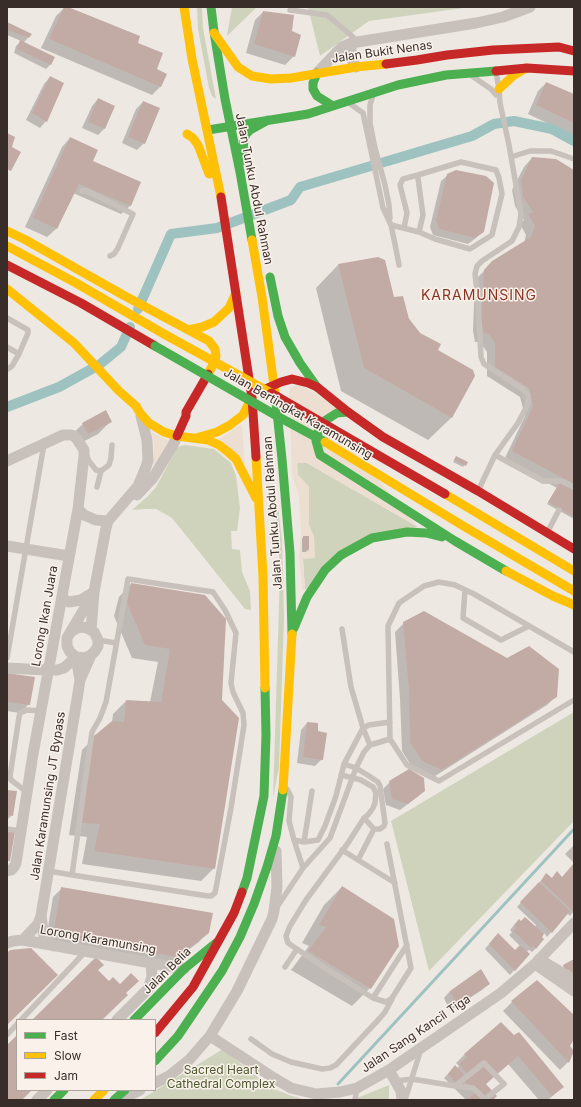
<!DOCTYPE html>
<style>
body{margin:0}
#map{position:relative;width:581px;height:1107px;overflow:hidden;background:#eee8e3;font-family:Inter,sans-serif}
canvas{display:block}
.frame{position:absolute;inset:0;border:8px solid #382d29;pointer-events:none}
.legend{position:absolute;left:16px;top:1019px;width:140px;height:72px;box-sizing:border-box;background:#faf2ea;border:1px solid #aca39d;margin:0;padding:5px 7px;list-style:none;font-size:12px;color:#382d29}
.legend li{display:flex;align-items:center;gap:8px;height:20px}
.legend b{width:20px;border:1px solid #aca39d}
</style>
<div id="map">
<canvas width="581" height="1107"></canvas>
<div class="frame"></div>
<ul class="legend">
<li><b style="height:5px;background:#4caf50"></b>Fast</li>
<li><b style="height:5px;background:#ffc107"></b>Slow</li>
<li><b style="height:5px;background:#c62828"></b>Jam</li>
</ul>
</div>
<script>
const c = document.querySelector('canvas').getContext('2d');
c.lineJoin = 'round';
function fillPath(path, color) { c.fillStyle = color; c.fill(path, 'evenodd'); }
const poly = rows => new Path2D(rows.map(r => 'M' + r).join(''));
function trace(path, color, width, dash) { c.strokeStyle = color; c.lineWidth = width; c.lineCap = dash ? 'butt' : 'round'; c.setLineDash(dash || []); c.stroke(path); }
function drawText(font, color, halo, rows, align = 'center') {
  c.font = font + ' Inter,sans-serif'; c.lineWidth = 3; c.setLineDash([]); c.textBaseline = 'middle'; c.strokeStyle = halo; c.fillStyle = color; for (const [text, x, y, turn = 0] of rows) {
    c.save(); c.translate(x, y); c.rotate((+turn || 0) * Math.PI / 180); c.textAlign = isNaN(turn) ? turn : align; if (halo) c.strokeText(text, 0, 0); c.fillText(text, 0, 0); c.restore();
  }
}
const green = poly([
 [197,7,202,7,203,28,216,99,212,96,209,88,198,29],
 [232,7,257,7,227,36],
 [308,7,471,7,369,21,320,56],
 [185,445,214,449,231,463,236,476,240,508,237,531,231,531,232,549,240,550,242,572,250,591,251,610,245,609,172,518,156,509,145,509,132,510,148,496,156,487,177,448,180,446],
 [297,463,307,463,418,527,373,536,305,590,303,558,309,525,309,487,298,475],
 [276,507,278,507,282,541,284,618,279,767,273,798,280,573],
 [574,712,574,821,429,971,391,821],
 [223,1049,270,1087,289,1095,306,1100,140,1100],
 [389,1085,389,1100,352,1100]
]);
const plaza = poly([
 [299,384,341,409,324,416,418,527,307,463,297,463,298,475,309,487,309,525,314,536,315,558,303,559,305,590,302,590,299,557,301,533,299,496,292,476,289,392,290,388],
 [242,424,245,466,219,439],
 [152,432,169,441,154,468,152,466,154,455,154,445]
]);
const shadow = poly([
 [65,7,136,43,156,69,161,86,152,95,41,48,56,16],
 [263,12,291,32,294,56,285,65,246,53,255,20],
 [7,23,28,38,23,43,54,57,50,65,46,69,14,53,16,46,21,41,7,35],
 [50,77,46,121,40,128,26,120,44,84],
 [546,83,574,96,574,136,528,114,538,91],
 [98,99,104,129,98,135,82,128,92,106],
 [143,102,144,143,137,150,122,143,136,109],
 [70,138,91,161,139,183,130,206,121,214,73,193,56,229,47,237,25,227,62,147],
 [532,158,574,171,574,519,547,504,557,488,504,460,525,416,520,397,487,376,487,352,480,342,475,342,473,331,475,280,493,262,524,243,526,235,520,224,524,220,515,206,512,190,524,167],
 [448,175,483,231,476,238,468,244,433,235,430,227,441,181],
 [338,265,393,298,420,333,437,350,474,376,451,418,428,440,341,391,316,288],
 [110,422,98,434,75,446,70,436,83,424],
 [455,459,466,463,463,467,453,462],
 [303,537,308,550,306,552,302,552,302,539],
 [131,584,204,596,214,868,201,881,82,864,87,837,69,835,82,750,95,737,112,722,113,714,126,701,150,702,158,662,132,658,114,616,119,597],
 [404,623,556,696,547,705,432,778,414,770,402,751,400,699,395,632],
 [7,674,29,704,20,713,7,711],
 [307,723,317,732,322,759,315,766,297,763,301,730],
 [390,782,424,790,417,797,400,810,386,805,383,789],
 [7,791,12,815,7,820],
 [574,845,574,863,565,854],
 [574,864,574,911,570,916,567,913,547,937,544,933,540,937,536,948,532,952,529,950,526,952,528,954,510,975,485,949,494,938,515,951,520,946,509,935,512,932,510,930,514,925,535,927,536,925,517,907,546,875,551,879,557,873,562,878],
 [342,887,370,988,352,1006,291,970,309,946,302,943,324,905],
 [62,888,208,932,199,942,168,965,45,945,53,897],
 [537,981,574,1016,574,1037,569,1046,568,1062,560,1070,503,1011,512,1002],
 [489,984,482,990,450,1011,444,998,450,991],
 [501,1023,563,1087,548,1100,539,1100,508,1064,485,1084,492,1100,466,1100,444,1078,455,1066,457,1068,459,1066,456,1063,465,1054]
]);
const stream = poly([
 [338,1084,574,829]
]);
const canal = poly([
 [138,309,171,234,217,228,291,200,300,187,472,136,494,124,514,121,552,129,574,141],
 [7,407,59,387,99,365,121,347,130,327]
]);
const building = poly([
 [64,7,68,7,140,36,138,43,163,53,157,69,167,74,161,87,49,39],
 [263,11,294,15,292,31,301,35,295,57,254,44],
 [7,22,32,34,29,38,7,30],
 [20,40,55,57,51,65,17,49],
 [50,76,64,83,47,122,32,113],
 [546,82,574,94,574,123,536,105],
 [98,98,115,106,105,129,88,122],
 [143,101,160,108,145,144,128,137],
 [7,133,15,137,12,147,21,152,11,171,7,169],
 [70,137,98,150,93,161,141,182,131,206,79,184,57,229,33,218],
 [532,157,556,159,574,170,574,484,512,451,533,406,529,388,495,367,495,343,489,334,484,333,481,322,484,270,492,261,531,237,535,226,528,214,533,212,523,197,521,180],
 [456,170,486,176,494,183,484,232,475,238,439,229,436,220,447,174],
 [378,257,385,260,394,297,403,296,409,319,420,333,441,344,438,350,473,370,475,376,452,418,364,368,338,264],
 [106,410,112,422,88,434,82,423],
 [456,456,468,462,466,466,454,460],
 [560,482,574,491,574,517,548,502],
 [303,536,309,536,309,550,303,550],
 [131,583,205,595,226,619,222,700,239,718,215,869,94,851,100,824,81,823,94,736,112,721,124,722,126,700,161,702,170,649,145,645,127,603],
 [424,611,507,658,529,646,559,669,557,697,442,770,422,761,410,742,409,690,403,622],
 [7,673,35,677,30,705,7,702],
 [307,722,318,723,318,731,327,733,323,760,303,757],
 [409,769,424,778,425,791,408,804,392,799,389,781],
 [7,790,17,791,13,816,7,815],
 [7,831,15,832,10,861,7,861],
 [574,863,574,912,541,881,546,873,552,878,557,871,562,877],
 [539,882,570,911,552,933,520,902],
 [342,886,394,919,399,946,371,989,308,951,326,927,319,925],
 [61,887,213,913,209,933,178,957,53,936],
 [525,917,544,934,542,937,544,939,536,949,533,946,531,948,513,931,516,927,514,925,519,919,521,921],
 [498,933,515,950,520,945,530,954,515,971,489,944],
 [31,948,58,975,7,1025,7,953,10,950],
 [96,957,104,965,98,970,109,981,113,977,120,984,131,973,139,981,126,993,128,995,102,1020,32,1020],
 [574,959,574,979,569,970,565,972,563,965],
 [481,969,490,984,457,1005,450,991],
 [537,980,574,1015,574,1039,570,1046,574,1051,569,1063,511,1001],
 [501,1022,514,1035,519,1032,564,1087,552,1096,518,1056,486,1084,497,1096,493,1100,467,1100,475,1092,464,1081,469,1077,459,1064,467,1057,464,1054],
 [17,1035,17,1090,32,1090,22,1100,7,1100,7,1045],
 [455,1065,466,1077,462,1081,465,1084,461,1089,448,1074]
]);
const lane = poly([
 [290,10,327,15,359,42],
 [496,72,499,89,500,103,509,145,521,214,519,227,512,241,482,261,477,266,475,274,478,301,481,357,484,364,523,389,528,395,528,404,518,423,495,455,543,481,561,481,574,487],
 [472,76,491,89,496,95],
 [373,95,370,105,370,123,375,148,385,185,389,205,390,218],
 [349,103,363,113,383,208,391,225,395,244,399,265],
 [511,157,530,151,551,151,574,159],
 [82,191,87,191,133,214,118,248,114,254,110,256],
 [391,225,419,232,435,239,470,249,492,235,502,194,499,178,496,170,461,162,418,175,418,178,423,215,419,232],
 [404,228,407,213,400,185,403,179,418,175],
 [7,318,28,330,28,333,19,354,7,347],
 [7,368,8,369,12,366,19,354],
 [86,454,89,461,96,470,101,471,109,465,111,458,112,445],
 [97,487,101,471],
 [479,489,495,455],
 [548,531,559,510],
 [465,590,463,618,501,640,529,626],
 [342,629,351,687,363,728,370,745],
 [98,640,116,643],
 [574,652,474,594,455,585,439,582,424,586,399,603,388,626,390,739,407,765,439,781,574,700],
 [7,658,44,444],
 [344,764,356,768,369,776,378,782,380,786,385,823,384,826,380,829,374,829,364,818],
 [341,775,361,780,373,787,376,793,375,803,373,808,368,815,364,818,348,843,306,900,290,926,286,936,288,943,322,966,373,998,386,1002,392,998,411,968,387,844],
 [287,789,291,797,289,821,294,840,304,842,318,840,325,826,336,796,344,764,363,728,369,725,390,722],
 [27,792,11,780,10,776,19,717,20,713,27,710,41,711],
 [7,829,21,831],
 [294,840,303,868],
 [304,842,312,791],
 [342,850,395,883],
 [358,860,374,829],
 [49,871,72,875,208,896,211,896,215,893,231,808,244,725,243,713,233,692,231,683,236,633,225,610,213,592,128,579,106,702,100,718,92,732,72,875],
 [277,907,303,868,330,838,356,768,364,752,370,745,390,739],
 [285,967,297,949],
 [373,998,407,945],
 [21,1020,85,952],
 [7,1035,17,1024],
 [251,1039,272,1054,291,1062,322,1069,330,1068,336,1065,380,1018,385,1012,392,999],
 [396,1081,412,1079,455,1086,473,1088,485,1099,504,1084,484,1063,455,1086],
 [355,1100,357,1088],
 [405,1100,421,1049]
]);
const street = poly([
 [351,43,351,58,356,67],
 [317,73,336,53,342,47,351,43,476,23,503,17,530,7],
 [7,461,63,435,71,435,74,436,77,439,84,450,84,456,78,509,33,754,16,863,14,867,11,870,7,871],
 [137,495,153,478,173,445,177,436],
 [78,509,84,515,96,520,108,521],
 [7,546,69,556],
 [62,598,69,602,81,600,94,592],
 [91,630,94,592,106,528,108,521,138,486,146,467,148,460,147,440,141,416],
 [71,632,77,628,82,627,87,628,94,632,98,640,98,646,95,651,91,655,80,680],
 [91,655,85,658,76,657,70,652,67,646,67,638,93,594],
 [7,668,46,670,57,670,64,668,76,657],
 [41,916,44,936,54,946],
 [23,940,38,924,41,916,78,693,80,680,76,657],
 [7,943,13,941,23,940,184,969],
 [539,959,574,980],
 [535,964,574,991],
 [117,1020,148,989,152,977,151,963],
 [210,1036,274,1078,291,1088,316,1094,340,1092,357,1088,389,1070,501,993,535,964,574,923],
 [389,1070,401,1091,402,1100],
 [155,1083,169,1076,189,1060,210,1036,237,991,272,919,274,911,277,887,276,851],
 [37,1100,47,1090],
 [120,1100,140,1090]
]);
const fast = poly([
 [211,7,214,32,225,99,240,172,252,240],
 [317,73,313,83,313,89,317,96,333,106],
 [208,130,308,114,398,85,446,75,496,71],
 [242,161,244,139,246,134,250,130,268,120],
 [270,277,278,316,285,337,300,363,317,387],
 [275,393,282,459,290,553,292,634],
 [348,412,337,413,326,420,319,428,316,441,320,455,455,541,506,571],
 [294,628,307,597,325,570,341,555,372,538,407,532,426,533,442,537],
 [242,892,247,878,264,796,266,735,265,688],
 [134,1020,184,969,216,943],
 [155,1061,178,1036,222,971,240,937,254,904,267,867,276,836,283,790],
 [54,1100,64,1090],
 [114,1100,125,1090]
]);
const slow = poly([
 [184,7,192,59,221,197],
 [214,33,238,67,252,76,271,79,291,78,356,67,386,64],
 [499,89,514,75,526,68],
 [187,134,193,138,198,145,209,174],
 [7,231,24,239,123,295,209,341,215,349,216,356,215,361,208,374],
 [252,240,262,297,275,393],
 [7,289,74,343,119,391,136,406,140,413,149,423,164,432,177,436,208,440,219,445,228,452,236,459,256,498],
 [188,330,202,327,214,322,229,308,236,293],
 [196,438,217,432,230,425,243,415,252,397],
 [256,457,263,576,265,688],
 [506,571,553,596,574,605],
 [283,790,292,634],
 [94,1100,104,1090]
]);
const jam = poly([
 [386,64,417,60,447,55,493,50,559,47,574,51],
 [496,71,527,68,574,71],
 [221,197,252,398,256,457],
 [7,265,81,303,155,346],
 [263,390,281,382,292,379,308,383,317,387,348,412,383,437,478,491,574,549],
 [177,436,186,416,186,412,208,374],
 [155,1033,193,987,234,913,242,892]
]);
const fastBridge = poly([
 [155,346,277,416,325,442]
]);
const slowBridge = poly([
 [7,246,76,283,164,334,271,393],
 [325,442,465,527,574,591],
 [445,494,574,571]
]);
const jamBridge = poly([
 [271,393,445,494]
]);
const streetNames = [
 ["Jalan Bukit Nenas",382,52,-8],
 ["Jalan Tunku Abdul Rahman",254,189,79],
 ["Jalan Bertingkat Karamunsing",298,414,30],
 ["Jalan Tunku Abdul Rahman",273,513,-94],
 ["Lorong Ikan Juara",45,616,-80],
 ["Jalan Karamunsing JT Bypass",48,796,-81],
 ["Lorong Karamunsing",98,940,10],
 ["Jalan Belia",167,971,-44],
 ["Jalan Sang Kancil Tiga",416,1034,-34]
];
const parkNames = [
 ["Sacred Heart",221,1070],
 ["Cathedral Complex",221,1084]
];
const quarterNames = [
 ["KARAMUNSING",479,296]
];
fillPath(green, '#d0d3bc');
fillPath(plaza, '#ecdfd2');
fillPath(shadow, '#0003');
trace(stream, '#9ec2bf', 3);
trace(canal, '#9ec2bf', 10);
fillPath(building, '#c2aba4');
trace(lane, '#c7c0bb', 5.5);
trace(street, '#c7c0bb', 11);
trace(fast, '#4caf50', 9);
trace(slow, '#ffc107', 9);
trace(jam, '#c62828', 9);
trace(fastBridge, '#4caf50', 9);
trace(slowBridge, '#ffc107', 9);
trace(jamBridge, '#c62828', 9);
drawText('12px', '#382d29', '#faf2ea', streetNames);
drawText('12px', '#4a572c', '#faf2ea', parkNames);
c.letterSpacing = '1px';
drawText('14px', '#893321', '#faf2ea', quarterNames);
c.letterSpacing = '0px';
</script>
